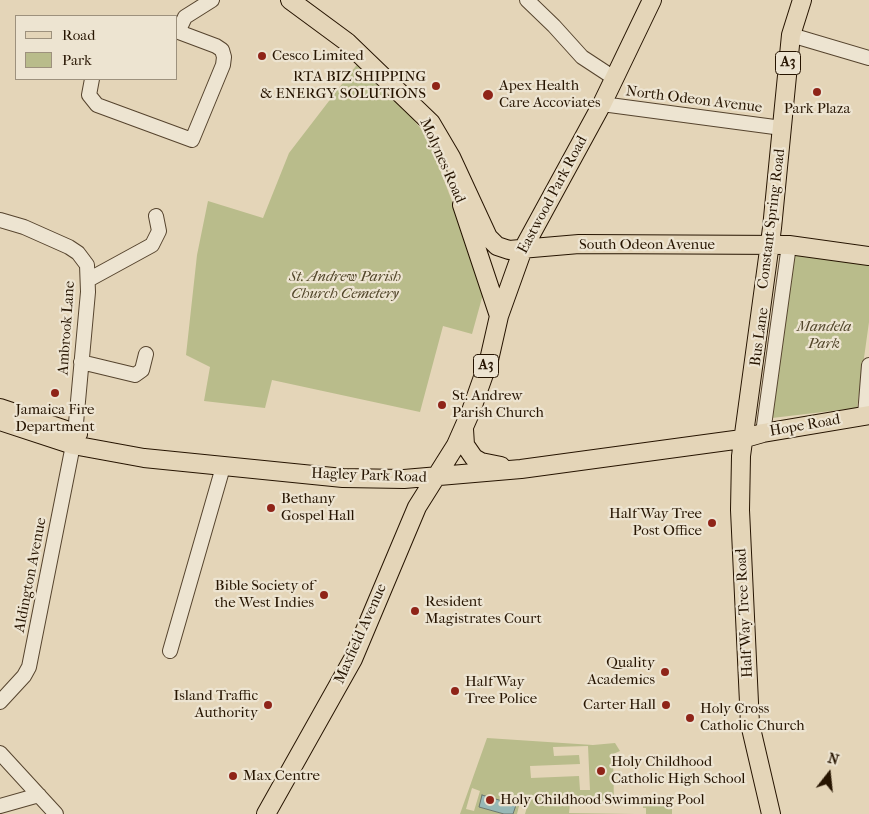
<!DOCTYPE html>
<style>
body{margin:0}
#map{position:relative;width:869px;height:814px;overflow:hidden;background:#e4d5b8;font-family:"IM FELL French Canon",serif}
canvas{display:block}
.legend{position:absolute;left:15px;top:15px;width:162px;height:65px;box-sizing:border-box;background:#ede4d1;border:1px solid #9d917d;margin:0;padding:6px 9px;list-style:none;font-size:15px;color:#261400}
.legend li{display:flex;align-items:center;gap:10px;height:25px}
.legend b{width:25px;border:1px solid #9d917d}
.north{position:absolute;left:804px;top:749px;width:50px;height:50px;-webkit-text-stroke:4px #ede4d1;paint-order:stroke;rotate:16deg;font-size:14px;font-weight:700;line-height:20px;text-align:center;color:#261400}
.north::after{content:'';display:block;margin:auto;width:18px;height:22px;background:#261400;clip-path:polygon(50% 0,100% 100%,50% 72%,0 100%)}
</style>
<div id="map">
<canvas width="869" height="814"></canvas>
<ul class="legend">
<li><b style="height:6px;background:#e4d5b8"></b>Road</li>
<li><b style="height:14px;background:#b9bc8b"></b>Park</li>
</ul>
<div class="north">N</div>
</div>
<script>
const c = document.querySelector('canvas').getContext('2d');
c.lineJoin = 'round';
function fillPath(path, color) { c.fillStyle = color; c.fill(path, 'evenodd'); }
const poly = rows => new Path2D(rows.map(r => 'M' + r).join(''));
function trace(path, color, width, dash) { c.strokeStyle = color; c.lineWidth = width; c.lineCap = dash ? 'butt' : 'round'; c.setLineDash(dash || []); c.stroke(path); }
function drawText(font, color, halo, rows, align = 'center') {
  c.font = font + ' "IM FELL French Canon",serif'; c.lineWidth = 4.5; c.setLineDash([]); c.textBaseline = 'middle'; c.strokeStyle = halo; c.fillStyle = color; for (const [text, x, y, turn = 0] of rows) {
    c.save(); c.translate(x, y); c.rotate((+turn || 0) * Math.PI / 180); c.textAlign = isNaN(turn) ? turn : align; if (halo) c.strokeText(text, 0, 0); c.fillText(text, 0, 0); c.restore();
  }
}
const green = poly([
 [362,58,427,136,485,287,472,334,443,326,420,412,272,380,265,408,204,401,210,367,186,355,197,255,208,201,263,218,289,153],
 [792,252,869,265,869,322,857,408,772,418,777,360],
 [487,738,593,745,615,743,620,751,613,754,614,803,672,804,672,814,646,814,646,808,643,808,643,805,570,804,569,813,635,814,525,814,528,804,520,802,517,814,513,814,515,805,479,807,504,814,460,814],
 [588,746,590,790,580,790,579,776,531,778,530,766,580,764,579,755,554,756,553,747],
 [472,788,480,791,474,811,466,809]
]);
const water = poly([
 [482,795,516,805,513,814,504,814,479,807,482,795]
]);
const minor = poly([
 [527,0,554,26,582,57,614,78],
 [178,32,185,17,212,0],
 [791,35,869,58],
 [92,79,89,95,97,105,192,140,223,65,224,57,222,50,216,46,176,31],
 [602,104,782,128],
 [0,220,24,227,69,247,78,253,87,265,88,292,75,434],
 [88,280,152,245,159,231,156,216],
 [81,362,135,375,142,370,146,354],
 [865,415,869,365],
 [763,433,789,245],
 [170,651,223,467],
 [0,702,24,676,29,667,73,445],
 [0,753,56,814],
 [0,806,39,795]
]);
const major = poly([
 [290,0,347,42,431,123,451,157,488,237,497,246,509,250,579,244,789,245,869,256],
 [462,205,499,316],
 [0,408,78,434],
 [0,421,73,445,144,458,343,478,404,479,521,469,742,439,763,433,869,415],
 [464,429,465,445,474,458,481,462,501,466],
 [266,814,353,659,417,507,456,445,471,411,489,360,499,316,523,249,602,104,652,0],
 [771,814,750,724,740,510,741,456,772,228,791,35,802,0]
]);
const markers = [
 [262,56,5,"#8f2418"],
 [436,86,5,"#8f2418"],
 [817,92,5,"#8f2418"],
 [488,95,6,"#8f2418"],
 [55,393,5,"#8f2418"],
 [442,405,5,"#8f2418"],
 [271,508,5,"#8f2418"],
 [712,523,5,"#8f2418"],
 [324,595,5,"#8f2418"],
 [415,611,5,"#8f2418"],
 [665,672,5,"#8f2418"],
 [455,691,5,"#8f2418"],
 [268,705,5,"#8f2418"],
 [666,705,5,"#8f2418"],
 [690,718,5,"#8f2418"],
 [601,771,5,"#8f2418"],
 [233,776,5,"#8f2418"],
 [490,800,5,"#8f2418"]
];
const shields = [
 [788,63,25],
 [486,366,25]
];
const shieldNames = [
 ["A3",788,63],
 ["A3",486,366]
];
const poiNames = [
 ["Cesco Limited",272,56],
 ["RTA BIZ SHIPPING",426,77,"right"],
 ["& ENERGY SOLUTIONS",426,94,"right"],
 ["Apex Health",499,86],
 ["Care Accoviates",499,103],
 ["Park Plaza",817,109,"center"],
 ["St. Andrew",452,396],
 ["Parish Church",452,413],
 ["Jamaica Fire",55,410,"center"],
 ["Department",55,427,"center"],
 ["Bethany",281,499],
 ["Gospel Hall",281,516],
 ["Half Way Tree",702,514,"right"],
 ["Post Office",702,531,"right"],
 ["Bible Society of",314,586,"right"],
 ["the West Indies",314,603,"right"],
 ["Resident",425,602],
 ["Magistrates Court",425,619],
 ["Quality",655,663,"right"],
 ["Academics",655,680,"right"],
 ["Half Way",465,682],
 ["Tree Police",465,699],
 ["Island Traffic",258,696,"right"],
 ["Authority",258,713,"right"],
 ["Carter Hall",656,705,"right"],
 ["Holy Cross",700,709],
 ["Catholic Church",700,726],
 ["Holy Childhood",611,762],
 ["Catholic High School",611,779],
 ["Max Centre",243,776],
 ["Holy Childhood Swimming Pool",500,800]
];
const streetNames = [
 ["North Odeon Avenue",694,100,7],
 ["Molynes Road",442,161,66],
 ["Eastwood Park Road",553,195,-62],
 ["Constant Spring Road",772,219,-83],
 ["South Odeon Avenue",647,245],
 ["Ambrook Lane",67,328,-86],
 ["Bus Lane",760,337,-82],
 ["Hope Road",805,426,-10],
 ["Hagley Park Road",369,476,2],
 ["Aldington Avenue",31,575,-79],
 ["Half Way Tree Road",745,613,-93],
 ["Maxfield Avenue",361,634,-66]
];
const parkNames = [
 ["St. Andrew Parish",345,277],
 ["Church Cemetery",345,294],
 ["Mandela",824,327],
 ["Park",824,344]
];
fillPath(green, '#b9bc8b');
fillPath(water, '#97b8b6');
trace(water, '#6a766d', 1);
trace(minor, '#56442e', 16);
trace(major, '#261400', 20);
trace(minor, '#ede4d1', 14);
trace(major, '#e4d5b8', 18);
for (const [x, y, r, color] of markers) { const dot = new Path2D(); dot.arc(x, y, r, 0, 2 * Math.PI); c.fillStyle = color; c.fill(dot); trace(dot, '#ede4d1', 2); }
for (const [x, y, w] of shields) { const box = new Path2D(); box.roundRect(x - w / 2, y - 11.5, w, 23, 4); c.fillStyle = '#ede4d1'; c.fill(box); trace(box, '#261400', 1); }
drawText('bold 14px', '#261400', null, shieldNames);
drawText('15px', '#261400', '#ede4d1', poiNames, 'left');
drawText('15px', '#261400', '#ede4d1', streetNames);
drawText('italic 15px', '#52462a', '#ede4d1', parkNames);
</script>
